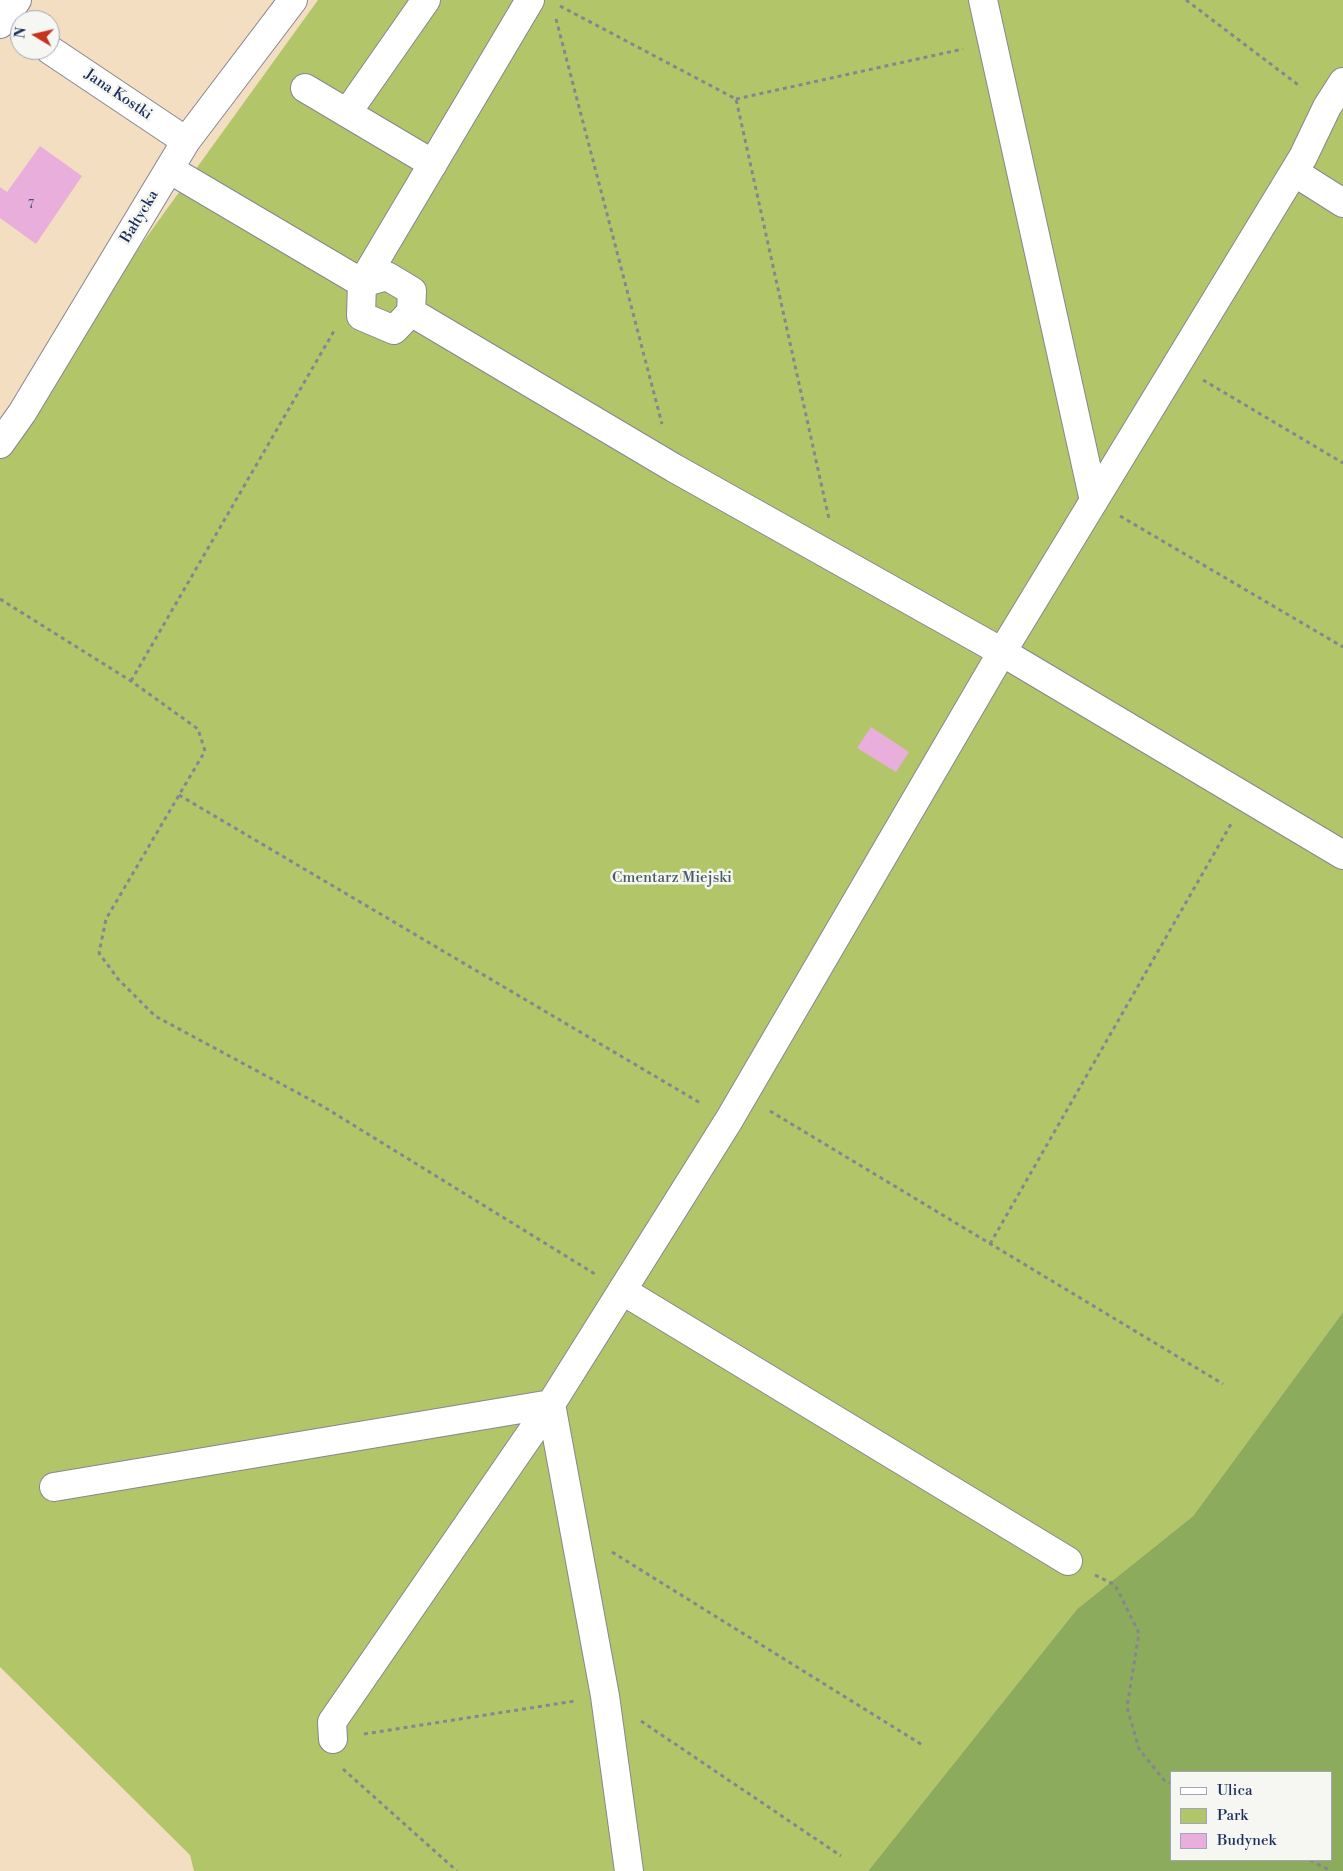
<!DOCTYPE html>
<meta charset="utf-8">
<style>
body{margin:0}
#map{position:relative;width:1343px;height:1871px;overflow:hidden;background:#f3dec1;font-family:"Libre Bodoni",serif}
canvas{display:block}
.legend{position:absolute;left:1170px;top:1771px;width:162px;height:90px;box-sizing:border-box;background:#f6f6f2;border:1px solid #9ea6b7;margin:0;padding:6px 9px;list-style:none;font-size:15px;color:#1b2f5e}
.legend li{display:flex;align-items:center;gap:10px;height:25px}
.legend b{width:25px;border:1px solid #9ea6b7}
.north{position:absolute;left:10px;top:10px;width:50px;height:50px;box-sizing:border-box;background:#f6f6f2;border:1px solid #9ea6b7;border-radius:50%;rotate:279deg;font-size:14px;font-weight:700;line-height:20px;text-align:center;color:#1b2f5e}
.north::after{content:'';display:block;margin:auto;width:18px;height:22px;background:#c8321e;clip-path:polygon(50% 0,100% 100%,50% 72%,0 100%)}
</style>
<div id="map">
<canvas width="1343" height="1871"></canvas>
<ul class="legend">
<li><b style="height:6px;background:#fff"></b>Ulica</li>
<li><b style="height:14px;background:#b2c669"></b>Park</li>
<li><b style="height:14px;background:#e9aedb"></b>Budynek</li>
</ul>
<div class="north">N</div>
</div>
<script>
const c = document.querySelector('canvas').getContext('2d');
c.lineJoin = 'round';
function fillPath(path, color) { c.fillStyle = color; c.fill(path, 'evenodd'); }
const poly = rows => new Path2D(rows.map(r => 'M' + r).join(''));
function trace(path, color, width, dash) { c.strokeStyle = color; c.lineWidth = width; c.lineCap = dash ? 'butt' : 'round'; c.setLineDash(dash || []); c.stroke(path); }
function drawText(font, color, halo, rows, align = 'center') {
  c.font = font + ' "Libre Bodoni",serif'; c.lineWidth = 5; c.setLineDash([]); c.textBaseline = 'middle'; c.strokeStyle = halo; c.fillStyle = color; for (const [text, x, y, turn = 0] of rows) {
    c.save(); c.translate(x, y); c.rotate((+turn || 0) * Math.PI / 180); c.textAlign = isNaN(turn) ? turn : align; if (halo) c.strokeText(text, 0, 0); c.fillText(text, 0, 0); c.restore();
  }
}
const green = poly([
 [318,0,1343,0,1343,1312,1193,1516,1077,1609,868,1871,194,1871,190,1855,0,1667,0,444,73,339]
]);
const forest = poly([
 [1343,1312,1343,1871,868,1871,1077,1609,1193,1516],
 [1172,1772,1332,1772,1332,1860,1172,1860]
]);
const building = poly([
 [40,146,82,176,36,244,0,218,0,187,7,192],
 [871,727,909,752,896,772,857,748]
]);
const path = poly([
 [1186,0,1301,87],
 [560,6,736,99,829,519],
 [556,19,662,424],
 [736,99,963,49],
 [1203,380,1343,463],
 [1120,516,1343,647],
 [0,599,131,681,198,729,205,751,106,919,99,953,118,979,155,1016,324,1107,595,1274],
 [131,681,334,331],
 [179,795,702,1104],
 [770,1111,1223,1384],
 [990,1244,1231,824],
 [612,1552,924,1746],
 [1095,1575,1115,1585,1139,1633,1127,1707,1139,1749,1164,1780,1172,1784],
 [641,1721,841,1856],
 [364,1734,575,1701],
 [343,1769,457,1871],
 [1310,1860,1331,1871]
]);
const minor = poly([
 [983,0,1094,501],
 [0,24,17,0],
 [50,50,186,141],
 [305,88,433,164],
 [347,113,426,0],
 [169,169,362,283,387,276,412,291,411,312,674,468,1002,652,1343,855],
 [1294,172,1343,203],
 [411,312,394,330,361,316,362,283,530,0],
 [0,444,22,413,186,141,293,0],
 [623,1291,1068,1561],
 [54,1487,551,1404,605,1696,629,1871],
 [333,1739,332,1722,551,1404,729,1120,1002,652,1303,157,1327,107,1343,82]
]);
const numberNames = [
 ["7",31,205]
];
const streetNames = [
 ["Jana Kostki",118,95,34],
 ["Bałtycka",140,217,-59]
];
const parkNames = [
 ["Cmentarz Miejski",672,878]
];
fillPath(green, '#b2c669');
fillPath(forest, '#8dab5d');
fillPath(building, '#e9aedb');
trace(minor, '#878690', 30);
trace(path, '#878690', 3, [4, 4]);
trace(minor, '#fff', 28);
drawText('12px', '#4e4f7d', null, numberNames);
drawText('15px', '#1b2f5e', '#f6f6f2', streetNames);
drawText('15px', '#485c61', '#f6f6f2', parkNames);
</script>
